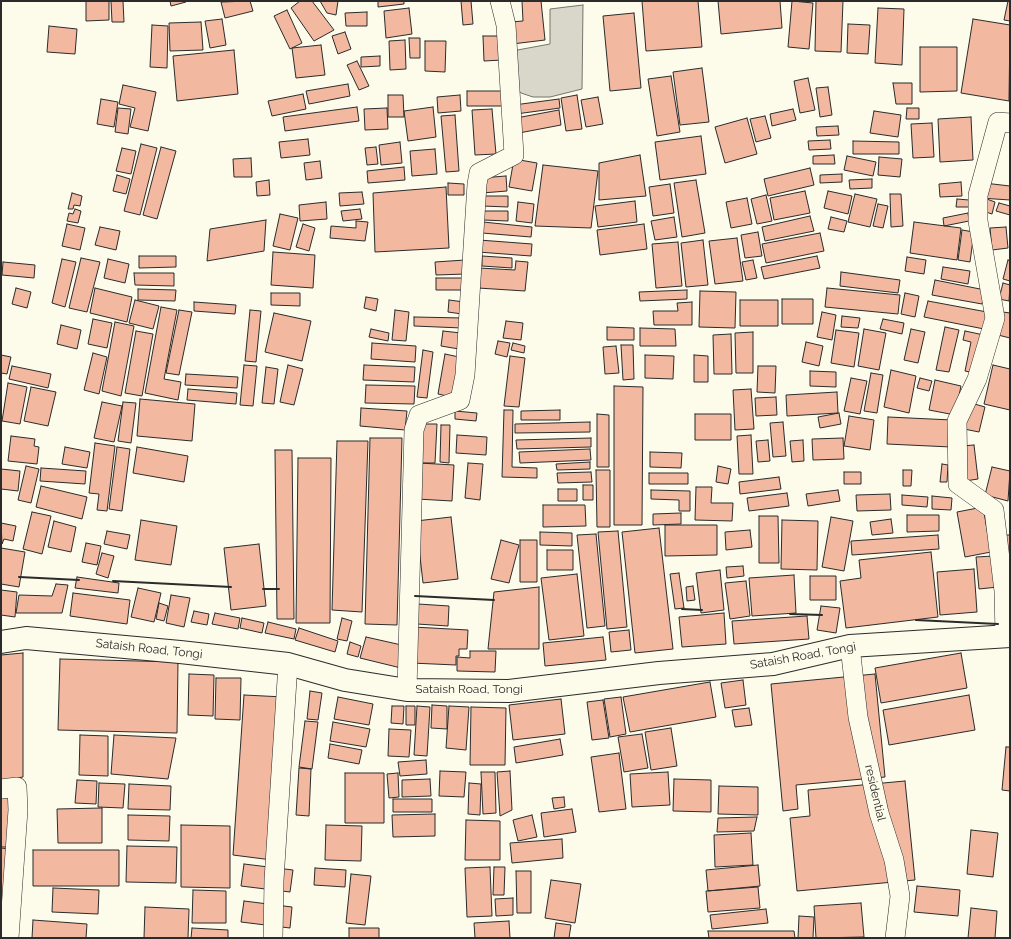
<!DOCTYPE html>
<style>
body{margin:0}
#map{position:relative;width:1011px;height:939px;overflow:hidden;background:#fdfbea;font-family:Raleway,sans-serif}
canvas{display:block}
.frame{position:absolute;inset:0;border:2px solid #2b2b2b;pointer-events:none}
</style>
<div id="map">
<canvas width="1011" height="939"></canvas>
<div class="frame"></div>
</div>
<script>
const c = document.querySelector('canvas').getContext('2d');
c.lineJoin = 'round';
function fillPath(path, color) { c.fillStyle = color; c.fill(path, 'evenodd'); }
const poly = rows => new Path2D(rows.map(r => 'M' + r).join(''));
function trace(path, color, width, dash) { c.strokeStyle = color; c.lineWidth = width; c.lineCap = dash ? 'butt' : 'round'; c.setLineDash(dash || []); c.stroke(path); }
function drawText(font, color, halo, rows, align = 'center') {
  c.font = font + ' Raleway,sans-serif'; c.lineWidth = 3; c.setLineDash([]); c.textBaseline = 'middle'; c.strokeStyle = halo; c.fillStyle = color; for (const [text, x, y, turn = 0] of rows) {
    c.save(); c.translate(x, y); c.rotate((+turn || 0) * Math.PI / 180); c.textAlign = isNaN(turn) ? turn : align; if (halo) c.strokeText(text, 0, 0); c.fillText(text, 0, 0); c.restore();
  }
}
const water = poly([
 [583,5,582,89,550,97,533,97,521,93,512,84,512,51,550,44,550,9,583,5]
]);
const building = poly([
 [86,1,109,1,109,20,86,21,86,1],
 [111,1,123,1,124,22,112,22,111,1],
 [170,1,186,1,186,2,171,6,170,1],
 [250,1,253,11,225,18,221,2,250,1],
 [300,1,312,1,334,30,314,41,291,8,300,1],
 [320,1,338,1,336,15,327,13,320,1],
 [378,1,404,1,404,4,378,7,378,1],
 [461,1,471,1,473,24,463,25,461,1],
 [522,1,541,1,545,40,512,44,510,22,523,21,522,1],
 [642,1,698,1,702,47,646,51,642,1],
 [718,1,780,1,782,28,721,34,718,1],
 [792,1,813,3,809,49,788,47,792,1],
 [816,1,843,1,841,52,815,51,816,1],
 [1008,1,1010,1,1010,21,1004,20,1008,1],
 [409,8,412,34,386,38,384,11,409,8],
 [878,8,904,9,902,65,875,63,878,8],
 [287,10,302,43,290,49,274,16,287,10],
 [367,12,367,26,346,26,345,13,367,12],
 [634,13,641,88,610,91,603,16,634,13],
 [222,19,226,45,210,48,205,21,222,19],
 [973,19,1010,25,1009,101,961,93,973,19],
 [201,22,203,50,170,51,169,23,201,22],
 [848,24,870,25,868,54,847,53,848,24],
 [152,25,168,26,167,68,150,67,152,25],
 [49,26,77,29,75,54,47,52,49,26],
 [345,32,351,49,338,54,332,36,345,32],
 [483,36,501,36,502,60,484,61,483,36],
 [409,38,420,38,420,58,410,58,409,38],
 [405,40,406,69,390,70,389,41,405,40],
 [425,41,446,41,445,72,425,71,425,41],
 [321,45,325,75,296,78,292,48,321,45],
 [920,47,957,47,957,91,920,92,920,47],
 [234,50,238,94,177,101,173,56,234,50],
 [380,56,380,66,361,67,361,57,380,56],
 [357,61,369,86,359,90,347,65,357,61],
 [702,68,709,122,680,125,673,72,702,68],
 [671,76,680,132,657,136,648,79,671,76],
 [808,78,815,110,800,113,794,81,808,78],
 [893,83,912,83,912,104,896,104,893,83],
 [348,84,350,96,309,104,306,91,348,84],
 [123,85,156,92,148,131,130,127,135,108,119,104,123,85],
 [828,87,832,115,820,117,816,88,828,87],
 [467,91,502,91,502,106,467,106,467,91],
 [303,94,306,109,272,116,268,101,303,94],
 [388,95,403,95,404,117,388,117,388,95],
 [460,95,461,111,438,113,437,97,460,95],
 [577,95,582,129,566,131,561,98,577,95],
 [598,97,603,124,586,127,581,100,598,97],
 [101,99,118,102,114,127,97,124,101,99],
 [559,99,560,108,516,114,514,105,559,99],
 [357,107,359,121,285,131,283,117,357,107],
 [433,107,436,137,408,141,404,111,433,107],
 [118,108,131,109,128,134,115,132,118,108],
 [387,108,388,129,365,130,364,109,387,108],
 [907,108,919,108,919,119,906,119,907,108],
 [492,109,496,154,475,155,472,110,492,109],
 [793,109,796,120,772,126,770,114,793,109],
 [559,110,561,125,519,133,516,118,559,110],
 [874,111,901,115,898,137,870,133,874,111],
 [455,115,459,171,446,172,441,116,455,115],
 [765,116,771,138,756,142,750,119,765,116],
 [971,117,973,160,940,162,938,119,971,117],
 [747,118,757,154,725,163,715,127,747,118],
 [932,123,934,157,913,158,911,124,932,123],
 [838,126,839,135,817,136,816,127,838,126],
 [701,136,706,174,660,180,655,142,701,136],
 [308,139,310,155,281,158,279,142,308,139],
 [830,140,831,149,809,150,808,141,830,140],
 [853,141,899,142,899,154,853,154,853,141],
 [400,142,402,163,381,165,379,145,400,142],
 [141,144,157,148,140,215,124,211,141,144],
 [161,147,176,151,157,219,143,215,161,147],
 [376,147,378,164,367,165,365,148,376,147],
 [122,148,136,151,131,174,116,171,122,148],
 [435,149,437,174,412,176,410,151,435,149],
 [640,155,646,196,599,200,599,163,640,155],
 [834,155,835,164,813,164,813,156,834,155],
 [847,156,876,162,873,176,844,170,847,156],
 [879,157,902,159,900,177,878,175,879,157],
 [251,158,252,177,234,177,233,159,251,158],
 [514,159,537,163,532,191,509,187,514,159],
 [320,161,322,178,306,180,304,163,320,161],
 [543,165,598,171,591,228,535,226,543,165],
 [404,167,405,180,368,183,367,171,404,167],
 [810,168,814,185,768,196,764,179,810,168],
 [842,174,842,182,820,183,820,175,842,174],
 [117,175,130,179,126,194,113,191,117,175],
 [506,176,507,191,482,193,481,178,506,176],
 [872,179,872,188,850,189,849,180,872,179],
 [269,180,270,195,257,196,256,182,269,180],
 [696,180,705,233,682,237,674,183,696,180],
 [961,182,962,196,940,197,939,184,961,182],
 [448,183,464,184,464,195,448,195,448,183],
 [984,183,1010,186,1010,200,980,198,984,183],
 [670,184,674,213,653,216,649,187,670,184],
 [446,187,449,248,375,252,373,193,446,187],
 [805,191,810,213,774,220,770,198,805,191],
 [828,191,852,196,848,214,824,208,828,191],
 [362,192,364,204,340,206,339,193,362,192],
 [72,193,82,196,80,206,74,205,73,209,68,209,72,193],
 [855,194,877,199,870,227,848,222,855,194],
 [890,194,901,194,903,226,891,227,890,194],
 [766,195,772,221,757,224,751,199,766,195],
 [482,196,508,196,508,207,482,206,482,196],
 [747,198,752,224,731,228,726,202,747,198],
 [984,198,995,202,992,214,980,210,984,198],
 [957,199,969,200,969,207,956,207,957,199],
 [635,201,637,222,598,227,595,206,635,201],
 [326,202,327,219,300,221,299,205,326,202],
 [518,202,534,204,532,223,516,221,518,202],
 [999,203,1010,206,1010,215,996,211,999,203],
 [878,204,888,206,883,228,873,226,878,204],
 [75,209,81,211,78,223,67,221,69,213,73,214,75,209],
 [360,209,362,219,343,221,341,211,360,209],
 [483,211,508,211,508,221,483,220,483,211],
 [968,213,969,221,944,226,943,218,968,213],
 [280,214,298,218,290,250,273,246,280,214],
 [810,216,814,231,765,241,762,227,810,216],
 [674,217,677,237,655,240,651,221,674,217],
 [831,217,847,221,844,232,828,229,831,217],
 [266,220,264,251,207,261,210,229,266,220],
 [356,221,368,222,365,241,330,238,331,226,356,228,356,221],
 [483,222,532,227,531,237,482,233,483,222],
 [914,222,961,228,957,260,910,253,914,222],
 [67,224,85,228,80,250,62,246,67,224],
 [303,224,315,228,309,251,296,247,303,224],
 [644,224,647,249,600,255,597,230,644,224],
 [100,227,120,231,116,250,95,245,100,227],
 [1006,227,1008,248,992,250,990,228,1006,227],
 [962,230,974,232,970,262,958,260,962,230],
 [758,232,762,256,745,258,741,235,758,232],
 [820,233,824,251,766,263,762,244,820,233],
 [737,238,743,281,715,284,709,241,737,238],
 [479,240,532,244,531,256,478,252,479,240],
 [703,240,708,285,686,287,681,243,703,240],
 [678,242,682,286,656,288,652,244,678,242],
 [273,252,315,255,313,288,271,285,273,252],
 [139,256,176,256,176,267,139,268,139,256],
 [482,256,512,258,512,268,482,266,482,256],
 [817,256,820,268,764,279,761,267,817,256],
 [907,257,926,260,924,274,905,271,907,257],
 [81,258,100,262,87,312,69,308,81,258],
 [62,259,76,262,65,307,52,303,62,259],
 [108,259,129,264,125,283,104,278,108,259],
 [465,260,466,274,436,275,435,262,465,260],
 [753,260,757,278,746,280,742,262,753,260],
 [1008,260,1010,261,1010,281,1003,279,1008,260],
 [516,261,528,262,525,291,478,288,479,268,515,270,516,261],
 [3,262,35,265,34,278,2,275,3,262],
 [943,267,970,271,968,284,941,279,943,267],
 [841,272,900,280,898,293,840,286,841,272],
 [134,273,174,273,174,286,135,285,134,273],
 [436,278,465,278,465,290,436,290,436,278],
 [935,280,985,290,982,304,932,295,935,280],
 [1003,283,1010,285,1009,301,999,299,1003,283],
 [16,288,31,292,27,308,12,304,16,288],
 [95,288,132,297,127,322,90,313,95,288],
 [827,288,900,295,898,314,825,307,827,288],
 [138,289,176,290,175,301,138,300,138,289],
 [687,290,687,299,640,301,639,292,687,290],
 [700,291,736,292,735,328,699,327,700,291],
 [271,293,300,293,300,306,271,305,271,293],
 [905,293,919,296,915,317,901,314,905,293],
 [366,297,378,299,376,311,364,308,366,297],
 [782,299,813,299,813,324,782,324,782,299],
 [135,300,159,306,153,329,129,323,135,300],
 [449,300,464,302,462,314,448,312,449,300],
 [740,300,778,300,778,326,740,326,740,300],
 [928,301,987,312,984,329,924,317,928,301],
 [194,302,236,305,235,314,194,311,194,302],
 [692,302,692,325,654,325,653,311,678,311,677,303,692,302],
 [161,307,177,310,164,379,181,382,178,400,145,393,161,307],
 [179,310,192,312,179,375,166,373,179,310],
 [250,310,261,311,256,362,245,361,250,310],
 [395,310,409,312,406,341,392,340,395,310],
 [822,312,836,315,832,340,817,337,822,312],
 [1003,312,1010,313,1010,338,998,335,1003,312],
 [274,313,311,321,302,361,265,352,274,313],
 [842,316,860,318,858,328,841,327,842,316],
 [414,317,463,318,462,328,414,326,414,317],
 [93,319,112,323,107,348,88,344,93,319],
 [883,319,904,323,902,334,880,329,883,319],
 [506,321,523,323,521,340,503,338,506,321],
 [115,322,134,326,121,396,102,391,115,322],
 [61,325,81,330,77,349,57,344,61,325],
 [607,327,634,328,634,340,607,340,607,327],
 [945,327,959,330,949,372,936,370,945,327],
 [640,328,675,329,676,346,640,346,640,328],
 [371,329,389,333,388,341,369,337,371,329],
 [864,329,886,333,879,370,858,366,864,329],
 [911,329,925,332,918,363,904,360,911,329],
 [836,330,859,333,854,367,831,363,836,330],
 [136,331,153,334,142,396,125,393,136,331],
 [443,331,461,333,459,349,441,346,443,331],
 [965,331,984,335,975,373,965,371,971,342,963,340,965,331],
 [753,332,753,373,736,373,735,333,753,332],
 [731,334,732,374,714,374,713,335,731,334],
 [498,341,510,343,507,357,495,354,498,341],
 [806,342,823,346,819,366,802,362,806,342],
 [372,343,416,346,415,362,371,359,372,343],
 [513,343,525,346,524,353,511,350,513,343],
 [621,345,633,345,634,379,623,380,621,345],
 [616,346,619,373,605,374,603,347,616,346],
 [423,350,433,352,427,398,417,397,423,350],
 [93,353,107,357,99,394,84,390,93,353],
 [445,354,459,357,452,397,438,394,445,354],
 [1,355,11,357,7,374,1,373,1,355],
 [645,355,674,356,673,379,645,378,645,355],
 [694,355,708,356,708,382,694,382,694,355],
 [510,356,525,358,519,407,504,406,510,356],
 [244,365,257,366,253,406,240,405,244,365],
 [288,365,303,369,294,405,280,402,288,365],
 [364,365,415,367,414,382,363,380,364,365],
 [993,365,1010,369,1010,410,984,404,993,365],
 [12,366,51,374,48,388,9,379,12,366],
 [758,366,776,366,775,393,757,392,758,366],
 [266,367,278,369,274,404,262,403,266,367],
 [891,370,916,376,909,413,884,407,891,370],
 [810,371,836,372,836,387,810,386,810,371],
 [871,373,883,375,877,413,864,411,871,373],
 [186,374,238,377,237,388,185,385,186,374],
 [851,378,867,381,860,414,844,411,851,378],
 [920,378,932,381,929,391,917,388,920,378],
 [935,380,961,386,955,415,929,410,935,380],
 [8,383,27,387,20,424,2,421,8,383],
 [366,385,415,386,414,404,365,403,366,385],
 [614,386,643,387,642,525,614,525,614,386],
 [31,387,56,392,48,426,24,421,31,387],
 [188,389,237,393,236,404,187,400,188,389],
 [751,389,754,429,735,430,733,390,751,389],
 [837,392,838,413,787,416,786,395,837,392],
 [776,397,777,415,756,416,755,398,776,397],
 [140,399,195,404,192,441,137,436,140,399],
 [102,402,122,406,114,442,94,438,102,402],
 [123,402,136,403,131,443,118,441,123,402],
 [971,403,985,407,979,432,964,429,971,403],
 [361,408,407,411,405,430,360,426,361,408],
 [504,410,513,410,512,467,537,468,537,478,502,477,504,410],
 [560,410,560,420,521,420,521,411,560,410],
 [455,411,477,413,476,421,455,419,455,411],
 [839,413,841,424,820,428,818,417,839,413],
 [597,414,609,415,609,467,597,467,597,414],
 [695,414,731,414,731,440,695,440,695,414],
 [849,416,874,420,870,450,844,446,849,416],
 [888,417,952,420,951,447,887,444,888,417],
 [590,422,590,432,515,433,515,424,590,422],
 [783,422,786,456,773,457,770,423,783,422],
 [418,424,437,424,435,463,417,463,418,424],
 [441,425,450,425,449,463,440,462,441,425],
 [457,435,487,437,486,455,456,453,457,435],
 [751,435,753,474,739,474,737,436,751,435],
 [11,436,35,439,34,446,39,447,37,464,8,461,11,436],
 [370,438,402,438,397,625,365,624,370,438],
 [591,438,591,447,517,449,516,440,591,438],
 [843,438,844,459,813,460,812,439,843,438],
 [768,440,770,461,758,462,756,441,768,440],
 [803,440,804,461,792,462,790,441,803,440],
 [337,441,368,441,362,612,332,610,337,441],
 [95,443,115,446,107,511,97,510,99,494,89,493,95,443],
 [974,445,978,479,965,481,961,446,974,445],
 [65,447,90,452,87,468,62,464,65,447],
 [117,447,130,449,122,511,109,509,117,447],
 [137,447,188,456,184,482,133,473,137,447],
 [590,449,591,460,520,463,519,452,590,449],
 [275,450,292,450,294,619,277,619,275,450],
 [650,452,682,453,681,468,650,467,650,452],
 [298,458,331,458,330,623,296,623,298,458],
 [590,462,590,469,557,470,556,464,590,462],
 [419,463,454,465,452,501,417,499,419,463],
 [468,463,483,464,480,500,465,498,468,463],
 [942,464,948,465,947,482,940,482,942,464],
 [26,466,39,469,31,503,18,500,26,466],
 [718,466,731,469,728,484,716,482,718,466],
 [992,467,1010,471,1008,501,985,495,992,467],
 [41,468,86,471,85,484,40,481,41,468],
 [1,469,20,471,18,491,1,489,1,469],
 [596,470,610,470,610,527,597,527,596,470],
 [903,470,912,470,911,486,903,486,903,470],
 [591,472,592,482,558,483,557,473,591,472],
 [844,472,861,472,861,484,844,484,844,472],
 [649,473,688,473,688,484,649,484,649,473],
 [779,477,781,489,740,494,739,482,779,477],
 [583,485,593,485,593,500,583,500,583,485],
 [41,486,87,497,82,519,36,507,41,486],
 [696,487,712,487,711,503,733,503,732,521,695,520,696,487],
 [558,489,577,489,577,501,558,501,558,489],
 [651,490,690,491,690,511,679,511,679,500,651,499,651,490],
 [838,490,840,501,808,506,806,494,838,490],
 [787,493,789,506,749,511,747,498,787,493],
 [890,494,891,510,857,511,856,495,890,494],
 [902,495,928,497,927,507,902,505,902,495],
 [932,496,952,498,951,510,932,509,932,496],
 [543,505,585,505,586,526,543,527,543,505],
 [983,507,991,552,965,557,957,512,983,507],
 [32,512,51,516,42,554,23,549,32,512],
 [681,513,681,524,653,525,653,514,681,513],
 [907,515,939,515,939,531,907,532,907,515],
 [759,516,778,516,779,563,759,563,759,516],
 [451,517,458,579,423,583,416,521,451,517],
 [831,517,853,521,844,571,822,567,831,517],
 [891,519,893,533,872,535,870,522,891,519],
 [141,520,177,526,171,565,135,560,141,520],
 [782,520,818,521,817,570,781,569,782,520],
 [54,521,76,527,71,552,48,547,54,521],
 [1,523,16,526,13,541,4,539,2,544,1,523],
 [665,525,717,525,717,555,665,556,665,525],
 [659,528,673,649,635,653,622,532,659,528],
 [750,530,752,547,726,550,725,532,750,530],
 [107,531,130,535,127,549,104,544,107,531],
 [618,531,627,627,607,629,598,532,618,531],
 [540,532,572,533,572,546,540,545,540,532],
 [596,534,605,626,587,628,577,535,596,534],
 [938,535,939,549,852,555,851,541,938,535],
 [1003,535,1010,535,1010,561,1006,561,1003,535],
 [501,540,519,545,509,583,491,579,501,540],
 [520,540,537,540,537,582,520,582,520,540],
 [86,543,101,546,97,565,82,562,86,543],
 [259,544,266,606,231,610,224,548,259,544],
 [1,548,25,552,19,587,1,584,1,548],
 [547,550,573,550,573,570,547,570,547,550],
 [931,552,938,617,846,628,840,581,861,578,859,560,931,552],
 [102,553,114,556,108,578,96,574,102,553],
 [994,556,998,587,979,589,976,557,994,556],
 [743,566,744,576,727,578,726,567,743,566],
 [974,569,977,612,940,615,937,572,974,569],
 [720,570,724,610,701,613,696,573,720,570],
 [679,573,684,608,675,609,670,574,679,573],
 [577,574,584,636,549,640,541,578,577,574],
 [794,575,796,613,752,616,749,578,794,575],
 [810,576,836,576,836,600,810,600,810,576],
 [77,577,119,583,118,593,75,588,77,577],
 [746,581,750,616,730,619,725,583,746,581],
 [56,584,68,585,62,613,16,613,19,595,52,596,56,584],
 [693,586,695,600,687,601,686,587,693,586],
 [539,587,539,649,488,649,494,592,539,587],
 [138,588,161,593,154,622,131,617,138,588],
 [1,590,17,592,15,617,1,615,1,590],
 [73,593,130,600,127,624,70,616,73,593],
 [171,595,190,598,184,627,166,623,171,595],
 [159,603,168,606,164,621,156,619,159,603],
 [418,604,449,606,448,626,417,624,418,604],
 [821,606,840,608,836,633,817,630,821,606],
 [194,611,209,614,207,625,191,622,194,611],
 [215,613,240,618,238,629,212,624,215,613],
 [724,613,726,644,682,647,679,617,724,613],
 [807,616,809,639,734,644,732,621,807,616],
 [242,618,264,623,262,633,240,628,242,618],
 [342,618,352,621,347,641,337,639,342,618],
 [268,622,296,629,294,639,265,633,268,622],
 [413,627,468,630,467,649,459,649,459,656,456,656,456,665,411,663,413,627],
 [299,628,338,641,335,652,295,640,299,628],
 [629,630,631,650,611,652,609,632,629,630],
 [366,637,406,646,401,668,360,658,366,637],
 [603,637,606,660,545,666,543,643,603,637],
 [350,642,361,646,358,657,347,654,350,642],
 [470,651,496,651,495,672,457,671,457,657,470,658,470,651],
 [23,653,23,777,1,781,1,655,23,653],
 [961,653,967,688,881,703,875,668,961,653],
 [60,659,178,662,177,733,58,730,60,659],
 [189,674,214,675,213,716,188,715,189,674],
 [875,674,885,777,796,785,798,809,783,811,771,684,875,674],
 [216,678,241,678,240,720,215,719,216,678],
 [743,680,746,705,725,708,721,683,743,680],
 [710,682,716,717,630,732,623,697,710,682],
 [310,691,322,693,318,720,307,719,310,691],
 [244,695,284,697,272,860,233,855,244,695],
 [969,695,975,730,889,745,883,710,969,695],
 [338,697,373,704,369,725,334,719,338,697],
 [621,697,626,734,610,737,604,699,621,697],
 [561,699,565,734,513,740,509,705,561,699],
 [603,700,609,738,592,740,587,702,603,700],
 [432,705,447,706,447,729,431,728,432,705],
 [392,706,404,706,403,724,391,723,392,706],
 [406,706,415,706,415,725,406,725,406,706],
 [417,706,430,707,427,756,414,755,417,706],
 [449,706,469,707,466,750,446,748,449,706],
 [471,707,506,708,505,765,470,765,471,707],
 [749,708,752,725,735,727,732,710,749,708],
 [305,721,318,722,312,769,299,767,305,721],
 [333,722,370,729,366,747,330,741,333,722],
 [671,728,677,766,651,770,645,732,671,728],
 [389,729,411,730,409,757,388,756,389,729],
 [642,734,648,768,624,772,618,737,642,734],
 [80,735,108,736,108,776,79,775,80,735],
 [114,735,176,738,168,779,111,774,114,735],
 [560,739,563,755,516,763,514,747,560,739],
 [330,744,362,750,359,764,328,758,330,744],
 [1006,747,1010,747,1010,791,1002,790,1006,747],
 [619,753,626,809,599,812,591,757,619,753],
 [426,760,427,774,400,776,398,762,426,760],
 [299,768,311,769,309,816,296,815,299,768],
 [440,771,466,772,464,797,439,796,440,771],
 [510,771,512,810,500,816,497,772,510,771],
 [481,772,495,772,496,813,483,814,481,772],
 [668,772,670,805,632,807,630,774,668,772],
 [345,773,384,773,384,823,345,823,345,773],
 [398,773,399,797,389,798,387,774,398,773],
 [430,779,431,796,402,797,402,780,430,779],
 [674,779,711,780,711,812,673,811,674,779],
 [77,780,97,781,96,804,75,803,77,780],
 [905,781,915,880,797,891,790,818,810,816,808,790,905,781],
 [99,783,125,784,123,808,98,807,99,783],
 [469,783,481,784,480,815,468,814,469,783],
 [129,784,171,786,170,810,128,809,129,784],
 [719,786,758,787,758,815,718,814,719,786],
 [1,795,14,796,9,847,1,847,1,795],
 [564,797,565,807,554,809,552,798,564,797],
 [393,799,432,799,432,812,393,812,393,799],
 [102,808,102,843,58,843,57,809,102,808],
 [572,809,576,832,544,837,541,813,572,809],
 [435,814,435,836,393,837,392,815,435,814],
 [128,815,170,816,169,841,128,840,128,815],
 [532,815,537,837,518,841,513,820,532,815],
 [757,817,754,831,717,832,718,818,757,817],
 [466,820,500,821,500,860,465,860,466,820],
 [181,825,230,826,230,888,181,887,181,825],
 [326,825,362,826,361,861,325,860,326,825],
 [971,830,998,833,993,877,967,874,971,830],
 [751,833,753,865,715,867,714,835,751,833],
 [562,839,563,858,512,863,510,843,562,839],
 [127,846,177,847,176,883,126,882,127,846],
 [1,848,17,850,10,895,1,894,1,848],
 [33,850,119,850,119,886,33,886,33,850],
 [244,864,293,870,290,892,241,886,244,864],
 [758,865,760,886,708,891,706,870,758,865],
 [490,867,492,916,467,917,465,868,490,867],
 [494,867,505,867,504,895,493,895,494,867],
 [315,868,346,870,345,887,314,885,315,868],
 [516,871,531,871,531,913,517,913,516,871],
 [351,874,371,876,365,925,346,923,351,874],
 [551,880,581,884,575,923,545,918,551,880],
 [917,886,960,890,958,916,914,912,917,886],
 [758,887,760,908,708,912,706,891,758,887],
 [53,888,99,890,98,914,52,912,53,888],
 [193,890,226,891,226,923,192,923,193,890],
 [513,898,513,915,496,916,495,899,513,898],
 [244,901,292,907,290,928,241,922,244,901],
 [861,903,864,937,816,938,814,906,861,903],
 [145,907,189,909,188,938,144,938,145,907],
 [971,908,997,911,995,938,968,938,971,908],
 [766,909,768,923,712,929,710,915,766,909],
 [799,916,814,917,813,938,798,938,799,916],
 [33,920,87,924,86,938,32,938,33,920],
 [509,921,510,938,475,938,474,923,509,921],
 [556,923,571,925,569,938,554,938,556,923],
 [192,928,228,930,228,938,191,938,192,928],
 [349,928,379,928,379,938,349,938,349,928],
 [708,931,794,931,795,938,709,938,708,931]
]);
const minor = poly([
 [1005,636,1004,591,994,510,958,484,957,421,977,379,995,318,978,221,978,195,998,122,1010,123],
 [850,646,858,717,879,813,894,860,900,896,895,938],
 [407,690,414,430,419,415,460,400,465,375,477,184,479,173,514,155,506,25,500,1],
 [1,789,17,787,18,810,9,938],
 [273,938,274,880,288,664]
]);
const tertiary = poly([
 [1,642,26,638,180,652,288,664,345,680,407,690,509,691,659,673,773,664,850,646,1010,636]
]);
const wall = poly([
 [19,577,79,580],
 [113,581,231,587],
 [263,589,279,589],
 [415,596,494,600],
 [682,609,702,610],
 [790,614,822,615],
 [916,620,998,624]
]);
const streetNames = [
 ["Sataish Road, Tongi",149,649,6],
 ["Sataish Road, Tongi",803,656,-10],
 ["Sataish Road, Tongi",469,689],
 ["residential",875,793,77]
];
fillPath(water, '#d8d7c9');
trace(water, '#74746e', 1);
fillPath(building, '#f2b8a0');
trace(building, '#2b2b2b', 1);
trace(minor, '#2b2b2b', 20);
trace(tertiary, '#2b2b2b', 24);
trace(minor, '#fdfbea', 19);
trace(tertiary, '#fdfbea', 22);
trace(wall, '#2b2b2b', 2);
drawText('12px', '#2b2b2b', '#fdfbea', streetNames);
</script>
